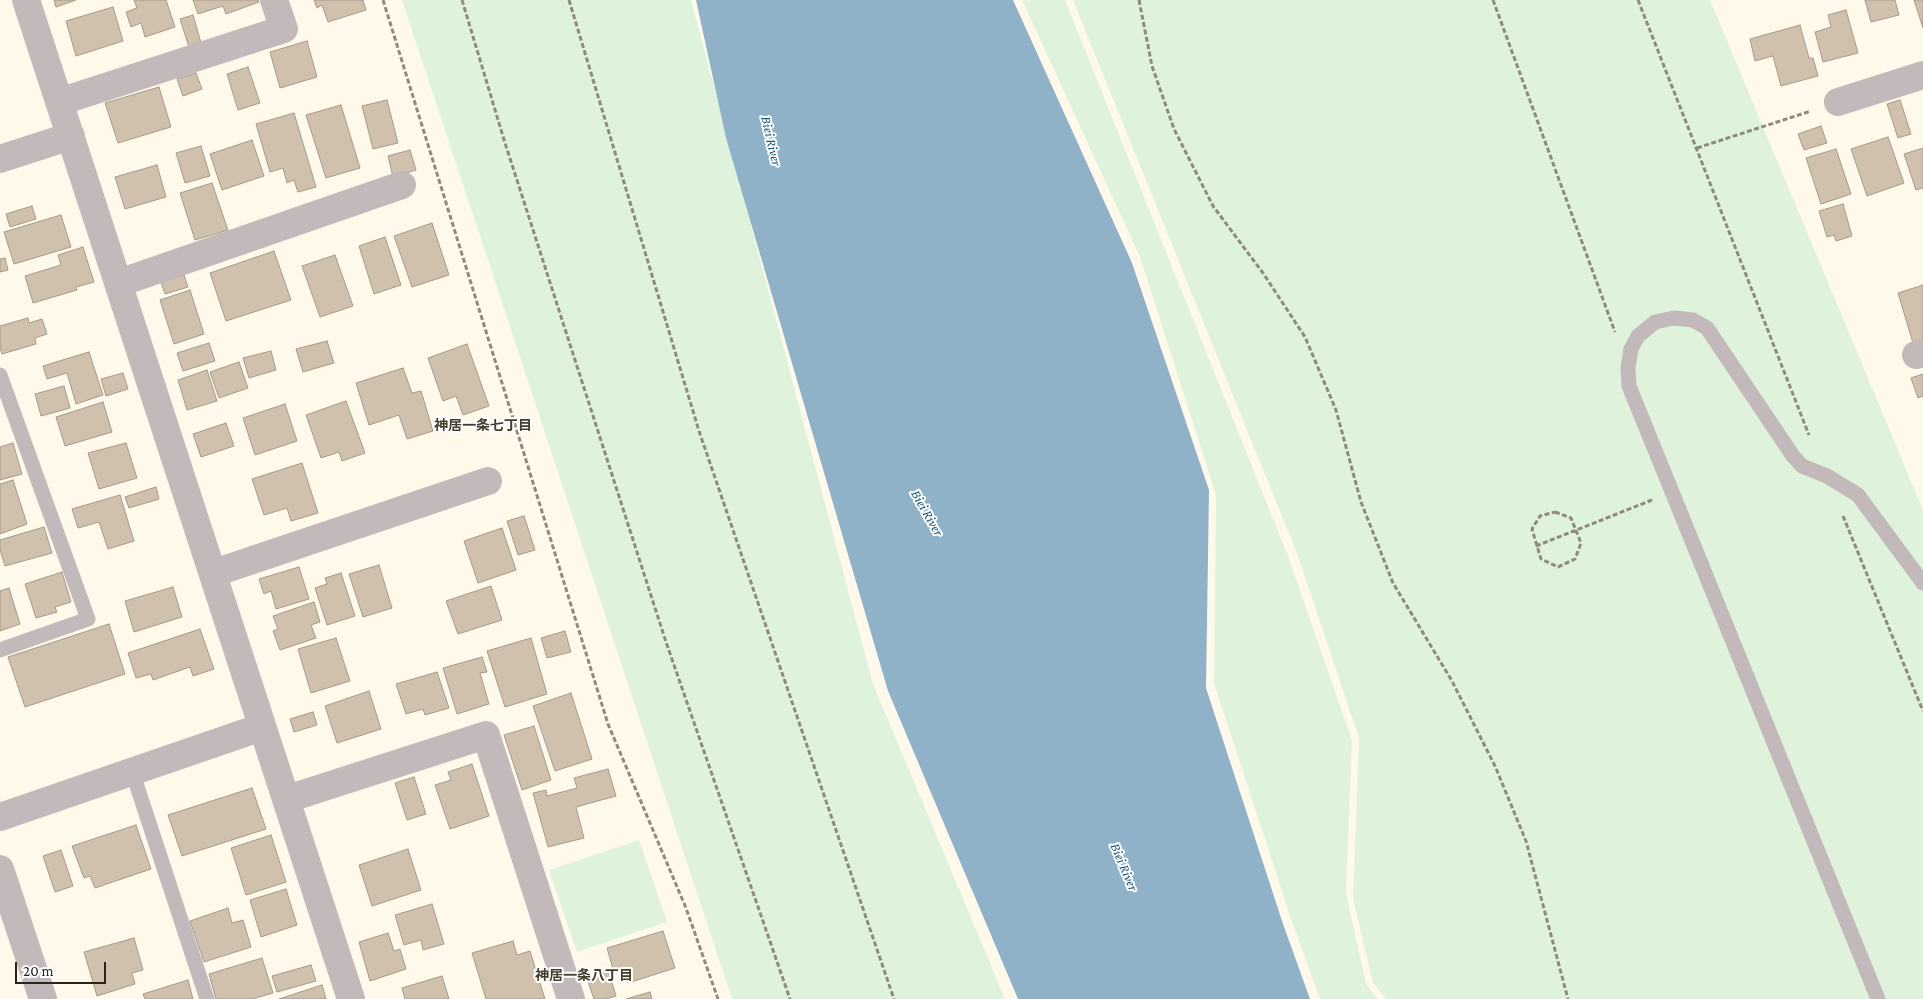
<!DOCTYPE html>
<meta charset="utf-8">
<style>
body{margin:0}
#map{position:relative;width:1923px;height:999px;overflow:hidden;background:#fff9ec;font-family:"Crimson Pro",serif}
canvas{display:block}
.scale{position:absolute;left:15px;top:962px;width:91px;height:22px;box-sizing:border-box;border:2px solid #29251d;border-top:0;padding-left:6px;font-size:15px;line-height:18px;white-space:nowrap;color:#29251d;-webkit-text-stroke:4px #fff;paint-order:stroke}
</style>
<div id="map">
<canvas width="1923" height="999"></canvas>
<div class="scale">20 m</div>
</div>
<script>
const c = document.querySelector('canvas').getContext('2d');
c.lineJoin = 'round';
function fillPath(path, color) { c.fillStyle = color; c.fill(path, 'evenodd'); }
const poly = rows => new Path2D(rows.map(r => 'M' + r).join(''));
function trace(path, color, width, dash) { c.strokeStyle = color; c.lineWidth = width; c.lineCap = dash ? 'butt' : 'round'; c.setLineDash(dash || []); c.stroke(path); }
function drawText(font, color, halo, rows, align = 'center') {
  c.font = font + ' "Crimson Pro","Noto Sans JP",serif'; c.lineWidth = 4; c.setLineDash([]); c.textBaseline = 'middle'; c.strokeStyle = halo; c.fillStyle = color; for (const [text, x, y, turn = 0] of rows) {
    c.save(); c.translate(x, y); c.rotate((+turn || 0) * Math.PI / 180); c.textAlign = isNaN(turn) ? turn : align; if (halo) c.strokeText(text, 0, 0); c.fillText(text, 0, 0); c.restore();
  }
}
const green = poly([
 [402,0,691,0,873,684,1005,999,732,999],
 [1022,0,1065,0,1288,556,1352,740,1346,893,1366,984,1378,999,1320,999,1291,919,1214,683,1216,495,1140,257],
 [1073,0,1710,0,1923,510,1923,999,1386,999,1373,983,1353,899,1359,738,1298,556],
 [639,840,667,922,577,952,549,870]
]);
const water = poly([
 [696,0,1013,0,1132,263,1209,490,1206,688,1283,924,1310,999,1018,999,888,691,726,138]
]);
const building = poly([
 [54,0,76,0,56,7,54,0],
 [134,0,166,0,175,27,145,37,141,23,131,27,126,12,137,8,134,0],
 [193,0,258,0,259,2,226,14,223,6,198,14,193,0],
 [314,0,363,0,366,10,328,22,322,5,317,8,314,0],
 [1865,0,1895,0,1899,15,1871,22,1865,0],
 [1914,0,1923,0,1923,28,1914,0],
 [113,7,123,41,76,56,66,21,113,7],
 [1846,10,1858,53,1823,62,1815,32,1831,27,1828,15,1846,10],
 [193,15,201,43,189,47,180,19,193,15],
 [1800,25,1809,58,1813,58,1818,76,1781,86,1773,56,1755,61,1750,39,1800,25],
 [307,41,317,77,280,88,270,52,307,41],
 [248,67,260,103,238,110,227,74,248,67],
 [196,73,202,89,183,96,177,79,196,73],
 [159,87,171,127,118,143,105,103,159,87],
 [387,100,398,143,373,149,362,106,387,100],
 [1900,100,1911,134,1898,138,1887,104,1900,100],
 [341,105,360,168,326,178,306,115,341,105],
 [294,113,316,187,298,192,294,180,287,183,283,168,270,172,256,124,294,113],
 [1821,126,1827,143,1804,150,1798,134,1821,126],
 [1888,137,1904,183,1867,196,1851,149,1888,137],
 [252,140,264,176,222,190,210,154,252,140],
 [201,146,210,176,185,183,176,153,201,146],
 [1923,148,1923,188,1916,190,1904,154,1923,148],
 [1836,149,1851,194,1821,204,1806,158,1836,149],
 [410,150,416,170,393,177,388,156,410,150],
 [157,165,166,197,125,209,115,177,157,165],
 [212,183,228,230,195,240,180,193,212,183],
 [1843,204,1852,236,1836,241,1834,235,1827,237,1819,211,1843,204],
 [32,206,36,219,10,227,6,214,32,206],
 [61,215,71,247,14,264,4,232,61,215],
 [432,223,449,275,412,287,394,236,432,223],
 [385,237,401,285,374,294,359,246,385,237],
 [83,247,94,282,76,287,77,290,33,303,25,276,61,265,58,255,83,247],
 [274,251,291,300,226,321,210,273,274,251],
 [335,255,353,306,320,317,302,266,335,255],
 [5,258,8,270,0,272,0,259,5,258],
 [184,275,188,287,165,294,161,282,184,275],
 [1923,285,1923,340,1913,343,1898,293,1923,285],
 [190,290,204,334,174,344,160,300,190,290],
 [28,318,29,323,42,319,47,334,35,338,36,344,2,354,0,348,0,326,28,318],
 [327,341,334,363,303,372,296,349,327,341],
 [209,343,215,361,183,371,177,353,209,343],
 [467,344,489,406,463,415,456,396,443,401,428,358,467,344],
 [271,351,276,370,249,378,243,358,271,351],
 [89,352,103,395,76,404,67,373,47,379,43,366,89,352],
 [239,362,248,388,219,398,210,372,239,362],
 [403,368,412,393,421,391,433,431,407,439,399,415,369,425,356,383,403,368],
 [207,370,217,401,187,410,178,380,207,370],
 [123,373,128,389,106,396,101,379,123,373],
 [1923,374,1923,396,1918,398,1911,378,1923,374],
 [64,386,70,408,41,416,35,394,64,386],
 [346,401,365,453,342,461,339,452,321,458,306,415,346,401],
 [103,402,112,432,65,446,56,417,103,402],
 [285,404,297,441,255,455,243,418,285,404],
 [226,423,234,446,201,457,193,434,226,423],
 [13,443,22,474,0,480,0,447,13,443],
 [126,443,137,478,99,489,88,453,126,443],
 [302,463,318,513,291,521,287,508,264,515,252,479,302,463],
 [13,480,27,524,0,534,0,484,13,480],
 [156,487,159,499,129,508,125,497,156,487],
 [120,495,134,541,108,549,99,522,78,528,72,509,120,495],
 [524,516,535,550,518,555,507,521,524,516],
 [44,527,52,553,5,566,0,550,0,540,44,527],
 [502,528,516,570,478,583,464,541,502,528],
 [379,565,392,608,363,617,349,574,379,565],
 [299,567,309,599,276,609,271,591,264,594,259,579,299,567],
 [62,572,71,602,55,607,57,612,36,618,25,584,62,572],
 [341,573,355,616,327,625,315,588,327,584,325,578,341,573],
 [491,586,502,620,458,634,446,601,491,586],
 [173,587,182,617,134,632,125,601,173,587],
 [9,588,20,624,0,631,0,591,9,588],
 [314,602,320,622,311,625,316,638,280,650,273,631,278,629,273,616,314,602],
 [109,624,125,674,25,707,8,657,109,624],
 [200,629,214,669,193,676,190,667,153,680,151,674,136,678,128,653,200,629],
 [565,631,571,652,547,658,541,638,565,631],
 [336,638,350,681,311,693,298,649,336,638],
 [531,638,547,694,505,707,487,651,531,638],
 [482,657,487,672,480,673,489,704,457,714,443,668,482,657],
 [437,672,449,708,425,715,423,709,406,714,396,684,437,672],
 [369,691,381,729,337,743,325,706,369,691],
 [571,693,592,759,555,771,533,706,571,693],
 [313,712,317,725,294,732,290,719,313,712],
 [534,726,551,780,522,790,504,735,534,726],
 [472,764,489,816,450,829,435,785,451,780,448,772,472,764],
 [608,769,616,796,576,807,584,838,548,847,533,793,546,790,547,796,577,788,574,778,608,769],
 [414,777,426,814,407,820,395,783,414,777],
 [252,788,266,829,182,856,168,815,252,788],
 [136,825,151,869,95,888,90,876,84,878,72,846,136,825],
 [271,835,286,882,246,895,231,848,271,835],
 [408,849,421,890,372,906,359,865,408,849],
 [61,850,73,886,55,892,43,856,61,850],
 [286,889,297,925,261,937,250,900,286,889],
 [432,904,444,944,423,950,421,940,404,945,395,915,432,904],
 [228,908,232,923,243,920,251,947,204,962,190,921,228,908],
 [663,931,675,968,628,983,622,967,613,969,607,948,663,931],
 [388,933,394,951,400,949,406,969,370,981,359,942,388,933],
 [134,938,143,970,132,973,135,984,97,996,84,952,134,938],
 [513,941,517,955,530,951,545,999,486,999,472,953,513,941],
 [262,958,273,993,252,999,216,999,209,974,262,958],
 [311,965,316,981,277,992,272,976,311,965],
 [608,969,616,996,606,999,594,999,586,976,608,969],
 [442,976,449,999,405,999,402,988,442,976],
 [188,980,193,999,145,999,143,994,188,980],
 [322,985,326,999,279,999,322,985],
 [650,992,652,999,626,999,650,992]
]);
const path = poly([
 [383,0,608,724,686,908,718,999],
 [462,0,505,143,666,642,790,999],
 [569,0,699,431,894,999],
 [1139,0,1152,66,1174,129,1213,206,1263,273,1305,337,1336,410,1361,502,1393,583,1452,681,1495,766,1526,841,1568,999],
 [1493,0,1615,332],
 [1638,0,1809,435],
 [1697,148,1811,111],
 [1555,512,1571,518,1581,543,1575,559,1558,567,1541,559,1532,529,1540,516,1555,512],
 [1843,516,1923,711],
 [1536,546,1652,500]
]);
const lane = poly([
 [0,375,88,619,0,650],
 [132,771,207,999],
 [1878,999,1629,386,1628,368,1631,349,1638,336,1655,322,1674,318,1693,320,1707,328,1793,456,1802,466,1827,476,1858,495,1923,583]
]);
const street = poly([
 [26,0,351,999],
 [59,102,284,29,274,0],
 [1838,102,1923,75],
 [0,159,71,136],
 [119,283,402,185],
 [1916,355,1923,353],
 [214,573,488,481],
 [287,799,486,735,571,999],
 [0,817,262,727],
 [0,869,43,999]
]);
const waterNames = [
 ["Biei River",771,141,77],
 ["Biei River",927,513,60],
 ["Biei River",1124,867,67]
];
const neighbourhoodNames = [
 ["神居一条七丁目",483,426],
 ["神居一条八丁目",584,976]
];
fillPath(green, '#dff2dc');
fillPath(water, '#8fb2c8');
fillPath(building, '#cfc1ae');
trace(building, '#a79987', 1);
trace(path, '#8f8a7f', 3, [5, 2.5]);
trace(lane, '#c3b8ba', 15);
trace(street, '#c3b8ba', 28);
drawText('italic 14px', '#1b5777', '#fff', waterNames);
drawText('bold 14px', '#463e2c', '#fff', neighbourhoodNames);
</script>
